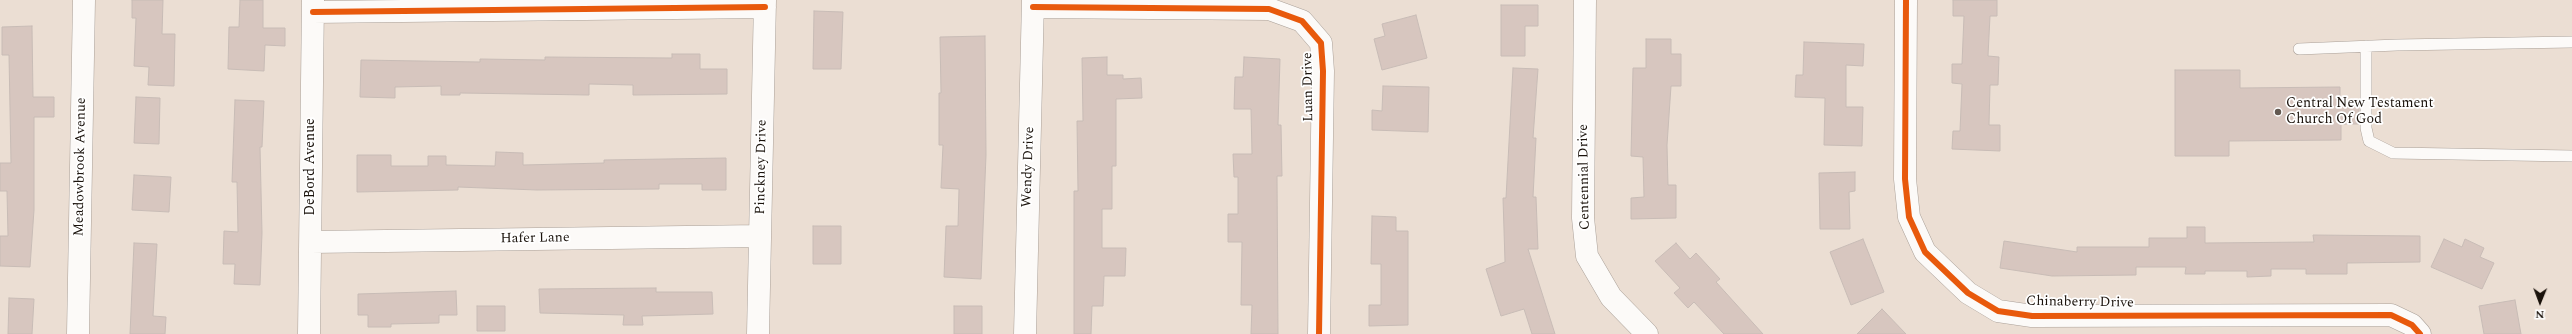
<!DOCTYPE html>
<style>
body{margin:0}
#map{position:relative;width:2572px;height:334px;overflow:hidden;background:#ebded3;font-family:Spectral,serif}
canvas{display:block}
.north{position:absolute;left:2520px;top:282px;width:40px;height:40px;-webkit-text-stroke:3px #fff;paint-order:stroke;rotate:181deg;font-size:11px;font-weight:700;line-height:16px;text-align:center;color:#1a120b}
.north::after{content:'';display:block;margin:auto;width:14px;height:18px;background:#1a120b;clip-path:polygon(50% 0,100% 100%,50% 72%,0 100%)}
</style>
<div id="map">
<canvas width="2572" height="334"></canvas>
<div class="north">N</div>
</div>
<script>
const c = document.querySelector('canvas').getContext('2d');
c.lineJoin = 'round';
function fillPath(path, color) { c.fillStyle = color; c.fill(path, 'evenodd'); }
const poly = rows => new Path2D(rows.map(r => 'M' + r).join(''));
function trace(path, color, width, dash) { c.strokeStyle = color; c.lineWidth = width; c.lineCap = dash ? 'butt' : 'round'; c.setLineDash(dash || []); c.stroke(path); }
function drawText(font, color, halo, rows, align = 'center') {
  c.font = font + ' Spectral,serif'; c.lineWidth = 3.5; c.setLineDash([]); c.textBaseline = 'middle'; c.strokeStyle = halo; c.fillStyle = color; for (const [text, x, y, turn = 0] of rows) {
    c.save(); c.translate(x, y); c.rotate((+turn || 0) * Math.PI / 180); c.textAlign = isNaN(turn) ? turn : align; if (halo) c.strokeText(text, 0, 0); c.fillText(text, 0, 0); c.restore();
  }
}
const building = poly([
 [132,0,163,0,162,34,175,34,174,86,148,85,149,67,134,66,136,18,132,18,132,0],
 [240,0,263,0,263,28,285,28,285,46,265,45,264,71,228,69,229,27,239,27,240,0],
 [1953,0,1997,0,1997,16,1990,16,1988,56,1999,57,1998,85,1990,85,1989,125,2000,125,2000,151,1952,149,1953,131,1960,131,1962,84,1952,83,1952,64,1962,64,1964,16,1953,16,1953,0],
 [1501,5,1538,5,1538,26,1525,26,1525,56,1501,56,1501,5],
 [814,11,843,12,841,69,813,69,814,11],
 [1416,15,1427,58,1382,70,1374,39,1385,36,1382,24,1416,15],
 [32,26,33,97,54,97,54,117,34,117,34,210,30,267,0,266,0,236,8,236,7,191,0,191,0,163,11,163,9,55,2,55,2,27,32,26],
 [985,36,986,155,981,279,944,277,946,226,958,226,959,189,941,188,943,145,939,145,939,93,941,93,940,37,985,36],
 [1646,39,1671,39,1671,54,1681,54,1681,86,1671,86,1667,145,1668,185,1676,185,1676,218,1631,219,1631,198,1644,197,1643,157,1631,156,1633,68,1646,68,1646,39],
 [1804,42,1864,44,1863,66,1846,65,1846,107,1863,107,1862,146,1824,145,1825,98,1795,97,1796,75,1803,75,1804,42],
 [672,54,700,54,700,69,727,69,727,94,633,95,633,85,589,84,589,95,460,93,460,95,441,95,441,86,395,87,395,98,360,97,361,60,480,62,480,59,545,60,545,57,672,58,672,54],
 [1107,57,1107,75,1123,75,1123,79,1141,78,1142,98,1116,99,1116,166,1112,166,1112,209,1102,209,1102,248,1126,248,1125,276,1104,276,1103,306,1092,306,1091,334,1074,334,1074,191,1078,191,1077,121,1083,121,1082,58,1107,57],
 [1244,57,1280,59,1278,125,1281,125,1282,176,1277,176,1278,334,1251,334,1252,305,1241,305,1242,242,1228,242,1228,214,1238,214,1238,177,1234,177,1233,154,1252,154,1251,109,1234,109,1235,77,1243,77,1244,57],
 [1513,68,1538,69,1533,138,1536,138,1533,197,1536,197,1538,249,1528,249,1555,334,1532,334,1524,309,1501,316,1486,269,1505,262,1503,198,1506,198,1513,68],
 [2175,70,2240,70,2240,88,2340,87,2340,102,2359,102,2359,124,2341,124,2341,140,2229,141,2229,156,2175,156,2175,70],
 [1383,86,1429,87,1428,132,1372,130,1372,110,1382,111,1383,86],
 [136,97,160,98,159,144,134,143,136,97],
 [235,100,264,101,262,147,260,147,262,233,260,285,234,284,235,264,223,264,224,231,238,232,237,182,232,182,235,100],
 [496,152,523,153,523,165,604,163,604,160,726,158,726,190,702,190,702,184,659,184,659,189,537,190,458,187,458,190,357,192,357,155,391,155,391,166,428,166,428,156,446,156,446,165,495,166,496,152],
 [1855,172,1855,191,1849,192,1850,229,1820,229,1819,173,1855,172],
 [134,175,171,177,169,212,132,210,134,175],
 [1372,216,1396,217,1396,231,1408,231,1408,325,1369,326,1369,305,1381,305,1381,264,1371,264,1372,216],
 [813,226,841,226,841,264,813,264,813,226],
 [2187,227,2205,227,2205,243,2314,242,2313,235,2420,236,2420,262,2347,263,2347,274,2306,274,2306,269,2271,269,2271,276,2247,277,2247,271,2205,271,2205,274,2185,274,2186,267,2136,267,2136,275,2052,276,2000,268,2004,241,2077,252,2077,247,2149,247,2149,238,2187,238,2187,227],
 [1863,239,1884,292,1851,305,1830,252,1863,239],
 [2444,239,2462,247,2465,239,2484,248,2480,257,2494,263,2482,289,2431,267,2444,239],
 [134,243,157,244,153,316,166,317,165,334,130,334,134,243],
 [1676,243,1690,259,1696,253,1720,279,1716,282,1763,334,1724,334,1694,302,1688,308,1674,293,1680,288,1655,261,1676,243],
 [656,288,656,292,712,292,713,314,642,316,643,325,623,325,624,315,540,313,539,289,656,288],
 [456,291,457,315,439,315,439,323,391,324,391,327,368,327,368,315,358,315,358,294,456,291],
 [9,298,34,299,32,334,8,334,9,298],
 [2515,300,2521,334,2484,334,2479,306,2515,300],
 [477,306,505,306,505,331,477,331,477,306],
 [954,306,982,306,982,334,954,334,954,306],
 [1882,309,1906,334,1857,334,1882,309]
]);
const service = poly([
 [2366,46,2366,128,2369,141,2393,153,2572,156],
 [2299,49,2397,45,2572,42]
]);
const minor = poly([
 [1585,0,1583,218,1587,256,1611,297,1647,334],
 [1906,0,1905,179,1909,217,1925,252,1968,293,1998,311,2032,316,2391,315,2412,325,2420,334],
 [1033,7,1269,9,1302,21,1321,43,1323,71,1319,334],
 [313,12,765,7],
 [311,242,760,236],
 [78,334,84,0],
 [309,334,313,0],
 [758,334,765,0],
 [1025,334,1033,0]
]);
const cycleway = poly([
 [1906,0,1905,179,1909,217,1925,252,1968,293,1998,311,2032,316,2391,315,2412,325,2420,334],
 [1033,7,1269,9,1302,21,1321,43,1323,71,1319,334],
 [313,12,765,7]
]);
const markers = [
 [2278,112,4,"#635951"]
];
const streetNames = [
 ["Luan Drive",1309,87,-91],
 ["Meadowbrook Avenue",81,167,-89],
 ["DeBord Avenue",311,167,-90],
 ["Pinckney Drive",762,167,-89],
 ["Wendy Drive",1029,167,-88],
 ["Centennial Drive",1585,177,-91],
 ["Hafer Lane",535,239,-1],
 ["Chinaberry Drive",2080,303,1]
];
const poiNames = [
 ["Central New Testament",2286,104],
 ["Church Of God",2286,120]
];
fillPath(building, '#d7c6bf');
trace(building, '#c8bcb6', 1);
trace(service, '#aaa098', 12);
trace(minor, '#aaa098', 23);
trace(service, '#fcfaf8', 11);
trace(minor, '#fcfaf8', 22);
trace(cycleway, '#e8590c', 6);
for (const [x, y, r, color] of markers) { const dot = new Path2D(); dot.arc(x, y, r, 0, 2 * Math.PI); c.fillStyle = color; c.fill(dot); trace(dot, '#fff', 1.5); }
drawText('14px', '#1a120b', '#fff', streetNames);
drawText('14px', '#1a120b', '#fff', poiNames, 'left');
</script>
